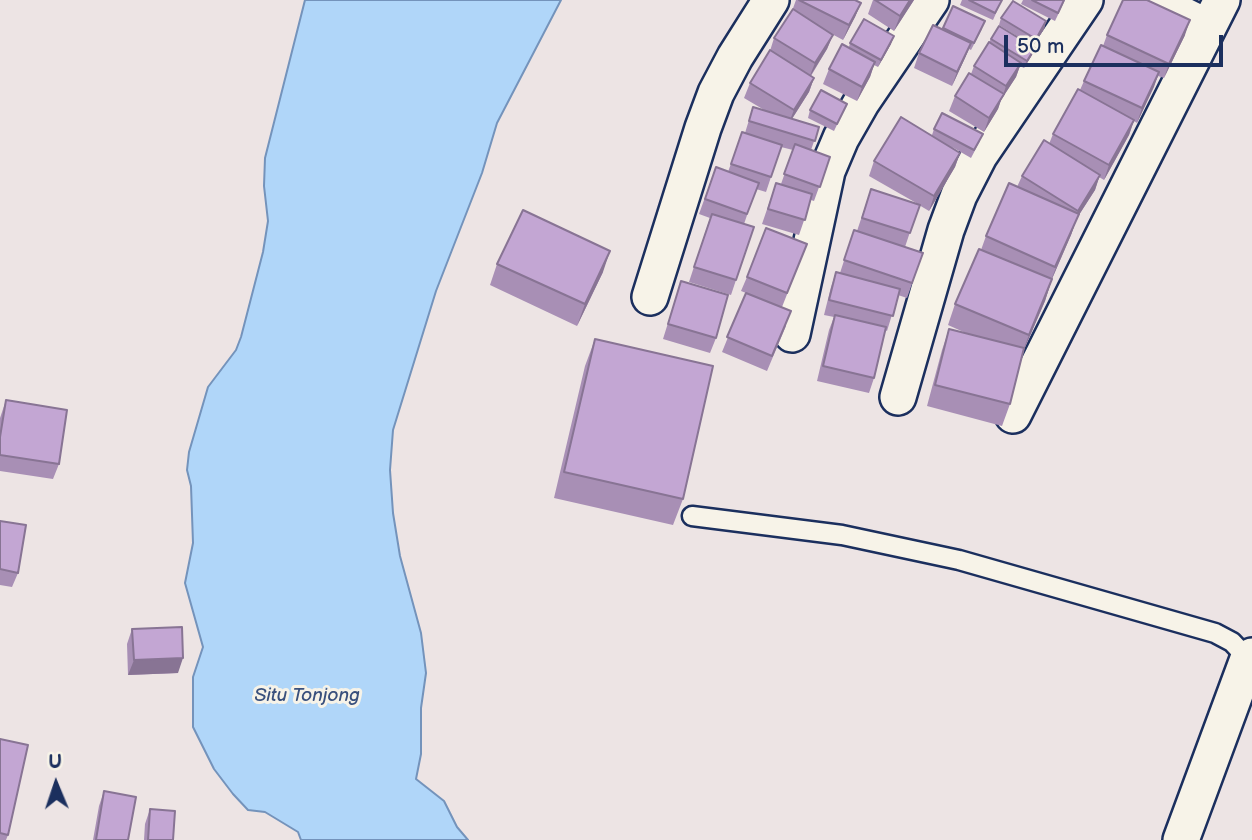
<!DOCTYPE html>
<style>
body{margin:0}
#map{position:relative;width:1252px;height:840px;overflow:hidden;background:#ede4e4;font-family:"Balsamiq Sans",sans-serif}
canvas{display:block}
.north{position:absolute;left:21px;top:749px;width:70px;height:70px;-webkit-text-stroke:5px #f7f3e8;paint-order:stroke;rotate:358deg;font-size:19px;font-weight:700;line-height:28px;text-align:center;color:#1b2f5e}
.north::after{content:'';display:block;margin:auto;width:24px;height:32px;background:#1b2f5e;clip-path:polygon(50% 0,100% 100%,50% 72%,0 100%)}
.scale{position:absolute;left:1004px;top:35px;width:219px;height:32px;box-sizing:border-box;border:4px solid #1b2f5e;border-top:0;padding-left:9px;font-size:21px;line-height:24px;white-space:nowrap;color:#1b2f5e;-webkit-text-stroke:5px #f7f3e8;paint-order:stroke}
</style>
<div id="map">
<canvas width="1252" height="840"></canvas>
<div class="north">U</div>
<div class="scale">50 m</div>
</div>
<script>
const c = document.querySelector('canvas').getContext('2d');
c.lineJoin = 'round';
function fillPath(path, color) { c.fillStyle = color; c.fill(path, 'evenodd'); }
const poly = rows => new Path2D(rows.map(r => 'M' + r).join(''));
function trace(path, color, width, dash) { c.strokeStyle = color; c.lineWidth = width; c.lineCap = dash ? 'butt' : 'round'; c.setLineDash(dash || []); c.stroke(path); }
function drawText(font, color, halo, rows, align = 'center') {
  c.font = font + ' "Balsamiq Sans",sans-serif'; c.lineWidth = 6; c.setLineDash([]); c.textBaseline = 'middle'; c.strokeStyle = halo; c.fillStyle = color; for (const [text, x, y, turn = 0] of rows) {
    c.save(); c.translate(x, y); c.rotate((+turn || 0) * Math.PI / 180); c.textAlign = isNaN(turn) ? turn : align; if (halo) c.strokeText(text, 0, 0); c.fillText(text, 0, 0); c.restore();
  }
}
const water = poly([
 [305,0,561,0,497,123,482,173,436,291,393,430,390,470,393,513,400,556,421,633,426,673,421,708,421,754,416,779,444,801,457,827,468,840,301,840,298,832,265,812,248,810,233,794,214,769,193,727,193,677,203,647,185,583,193,543,191,486,187,470,189,452,208,387,236,350,241,337,263,252,268,221,264,186,265,158,305,0]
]);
const service = poly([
 [692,516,842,535,959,560,1215,633,1232,642,1248,659]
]);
const minor = poly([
 [1153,0,1207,27],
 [650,297,703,128,716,93,735,57,771,0],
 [792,334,827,171,841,138,861,103,931,0],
 [898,397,946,230,959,195,979,156,1085,0],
 [1013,415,1222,0],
 [1181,840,1248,659,1252,656]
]);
const wall = poly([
 [796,0,857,0,857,1,861,3,855,17,843,40,830,33,833,35,827,49,811,76,814,78,809,92,792,119,819,127,811,150,830,157,814,201,811,200,799,235,762,224,776,183,781,184,793,150,781,147,766,192,756,189,744,224,736,280,731,295,689,282,710,218,699,214,716,167,728,172,742,132,745,133,753,107,766,111,744,98,750,83,770,51,774,38,792,11],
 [873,0,914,0,894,31,868,14],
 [962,0,1002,0,993,20,960,5],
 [1023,0,1065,0,1055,21,1021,4],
 [953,6,982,29,971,50,969,49,952,86,914,68,919,53,942,30],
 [1001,18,1046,21,1044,29,1033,46,999,25],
 [1107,35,1185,35,1164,78,1158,76,1137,123,1134,121,1129,135,1104,180,1099,177,1095,190,1077,218,1071,235,1052,279,1045,301,1024,350,1010,404,1002,426,927,406,942,350,949,329,968,334,948,325,955,304,981,250,986,236,1017,187,1022,176,1049,144,1053,134,1080,90,1084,81,1103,46],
 [991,39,1032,55,1024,68,1020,66,1016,77,1001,100,998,109,984,132,949,111,955,96,971,74,974,66],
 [850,43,891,44,878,67,874,65,870,77,857,101,823,84,829,69,849,47],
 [847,104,834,131,808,118,810,110],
 [934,129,980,141,971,158,952,147,960,153,955,167,929,211,919,205,905,247,923,253,907,298,898,295,887,331,885,330,874,378,869,393,817,381,829,330,834,317,824,315,831,287,836,272,840,273,854,230,857,231,871,189,918,204,869,176,874,161,932,135],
 [801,259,782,307,786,326,767,371,722,352,746,293,741,291,747,277],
 [497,264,603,272,577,326,490,285],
 [681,281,716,338,710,353,663,339],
 [595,339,683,499,673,525,554,498,585,366],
 [6,400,59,464,53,479,0,471,0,418],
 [0,521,18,573,12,587,0,585],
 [132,629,178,673,128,675,127,644],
 [0,739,8,835,6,840,0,840],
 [104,791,128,840,93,840,99,806],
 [150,809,173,840,144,840,145,824]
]);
const shadedWall = poly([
 [910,0,914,0,894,31,900,16],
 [861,3,855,17,843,40,849,25],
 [1190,20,1185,35,1164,78,1169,64],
 [1046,21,1044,29,1033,46,1036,39],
 [833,35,827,49,809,78,815,63],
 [894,36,891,44,878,67,881,60],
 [971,43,965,58,952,86,957,72],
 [1035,48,1032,55,1024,68,1027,61],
 [875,62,870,77,857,101,862,87],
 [1021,63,1016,77,1001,100,998,109,984,132,989,118,1003,95,1006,86],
 [1159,72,1154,87,1137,123,1142,108],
 [814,78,809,92,788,125,794,110],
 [1134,120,1129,135,1104,180,1109,165],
 [960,153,955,167,929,211,934,196],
 [1100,175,1095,190,1077,218,1071,235,1048,288,1078,211],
 [610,251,603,272,577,326,585,304],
 [1052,279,1045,301,1021,356,1029,335],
 [183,658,178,673,128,675,134,660]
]);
const building = poly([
 [799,0,855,0,861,3,849,25,799,0],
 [875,0,910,0,900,16,875,0],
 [969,0,1002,0,995,13,969,0],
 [1032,0,1064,0,1058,13,1032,0],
 [1123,0,1147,0,1190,20,1169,64,1107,35,1123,0],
 [1013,1,1046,21,1036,39,1001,18,1013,1],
 [953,6,985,21,974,43,943,28,953,6],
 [793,9,833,35,815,63,774,38,793,9],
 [864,19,894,36,881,60,850,43,864,19],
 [933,25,971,43,957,72,919,53,933,25],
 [999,26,1035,48,1027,61,991,39,999,26],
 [989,42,1021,63,1006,86,974,66,989,42],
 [842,44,875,62,862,87,829,69,842,44],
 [1101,45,1159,72,1142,108,1084,81,1101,45],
 [770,50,814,78,794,110,750,83,770,50],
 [969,73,1004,94,989,118,955,96,969,73],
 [1078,89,1134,120,1109,165,1053,134,1078,89],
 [821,90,847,104,837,124,810,110,821,90],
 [753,107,819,127,815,141,749,121,753,107],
 [942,113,983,134,974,150,934,129,942,113],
 [901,117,960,153,934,196,874,161,901,117],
 [742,132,782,145,771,177,731,164,742,132],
 [1044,140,1100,175,1078,211,1022,176,1044,140],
 [795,144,830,157,820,187,784,174,795,144],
 [716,167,759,183,747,214,705,199,716,167],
 [776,183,812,194,805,220,768,209,776,183],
 [1009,183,1079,214,1055,267,986,236,1009,183],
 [871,189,920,205,910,233,862,218,871,189],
 [523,210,610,251,585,304,497,264,523,210],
 [712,214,754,227,736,280,694,267,712,214],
 [766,228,807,244,787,293,747,277,766,228],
 [854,230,923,253,912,283,844,260,854,230],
 [979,249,1052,279,1029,335,955,304,979,249],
 [836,272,900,289,893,316,829,300,836,272],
 [681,281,728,295,716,338,668,324,681,281],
 [746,293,791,311,772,356,727,337,746,293],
 [835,315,886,327,874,378,823,366,835,315],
 [949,329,1024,348,1010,404,935,385,949,329],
 [595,339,713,366,683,499,564,472,595,339],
 [6,400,67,410,59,464,0,455,0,437,6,400],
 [0,521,26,525,18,573,0,569,0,521],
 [182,627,183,658,134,660,132,629,182,627],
 [0,739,28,745,8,835,0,833,0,739],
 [104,791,136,797,128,840,96,840,104,791],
 [150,809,175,811,173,840,148,840,150,809]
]);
const waterNames = [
 ["Situ Tonjong",307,696]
];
fillPath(water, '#b0d6f9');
trace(water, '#7493bb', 2);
trace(service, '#1b2f5e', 23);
trace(minor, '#1b2f5e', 40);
trace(service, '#f7f3e8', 18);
trace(minor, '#f7f3e8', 35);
fillPath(wall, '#a88fb5');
fillPath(shadedWall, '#887494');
fillPath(building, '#c3a6d3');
trace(building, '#887494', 2);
drawText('italic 19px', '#39507d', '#f7f3e8', waterNames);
</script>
